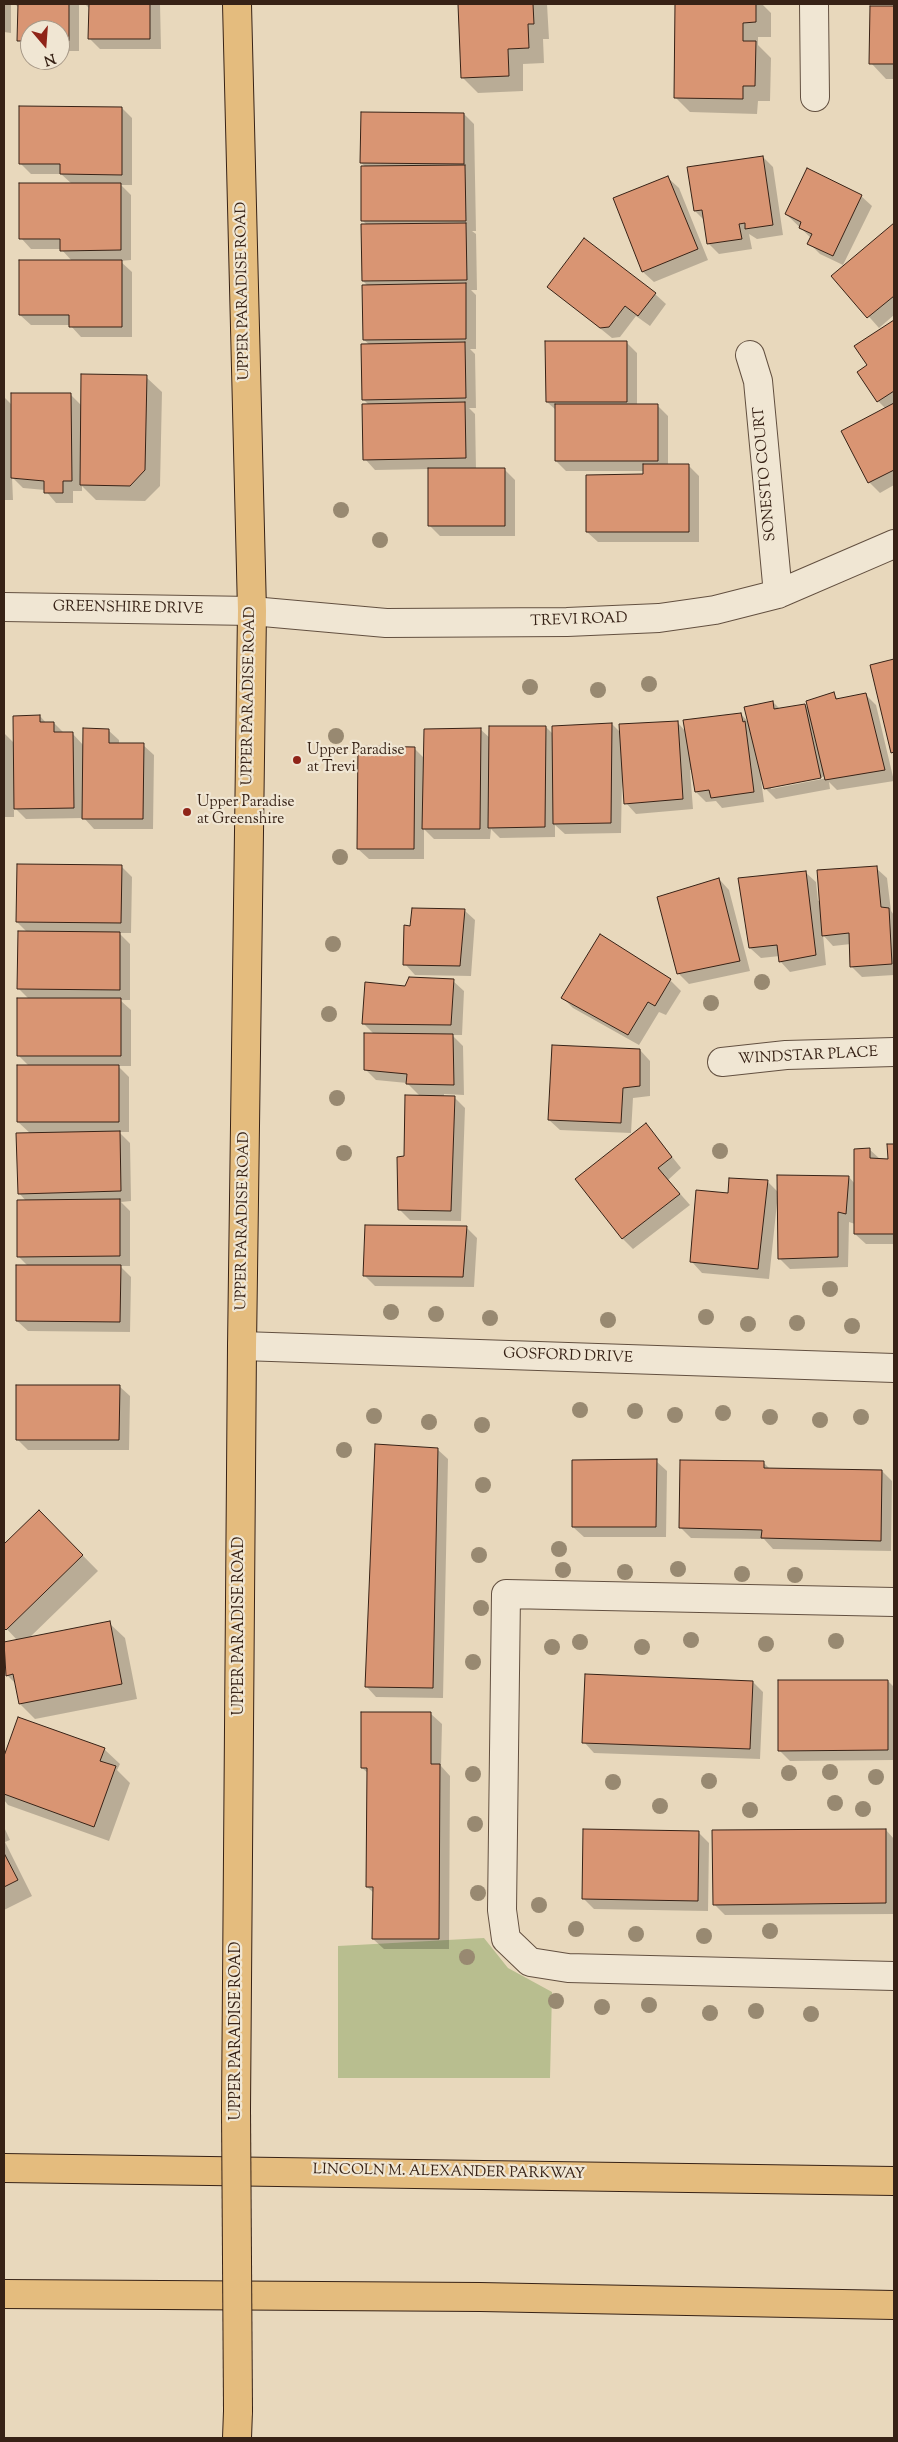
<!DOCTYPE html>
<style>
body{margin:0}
#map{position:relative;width:898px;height:2442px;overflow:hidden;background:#e8d8bc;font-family:"Sorts Mill Goudy",serif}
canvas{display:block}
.frame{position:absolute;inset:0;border:5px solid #372216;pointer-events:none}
.north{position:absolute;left:20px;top:20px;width:50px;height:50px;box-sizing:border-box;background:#f0e6d3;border:1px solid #a69887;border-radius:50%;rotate:162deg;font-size:14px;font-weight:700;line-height:20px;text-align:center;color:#372216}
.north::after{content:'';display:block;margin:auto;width:18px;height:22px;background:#8f2418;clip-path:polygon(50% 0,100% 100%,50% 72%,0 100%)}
</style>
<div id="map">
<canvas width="898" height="2442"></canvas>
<div class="frame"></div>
<div class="north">N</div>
</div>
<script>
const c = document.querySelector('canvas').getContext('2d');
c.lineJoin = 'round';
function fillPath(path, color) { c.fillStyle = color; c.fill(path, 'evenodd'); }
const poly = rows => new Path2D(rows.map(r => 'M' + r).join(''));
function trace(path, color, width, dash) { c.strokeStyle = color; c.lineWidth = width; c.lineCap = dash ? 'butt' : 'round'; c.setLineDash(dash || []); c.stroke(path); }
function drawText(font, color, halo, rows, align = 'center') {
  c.font = font + ' "Sorts Mill Goudy",serif'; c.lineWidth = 4.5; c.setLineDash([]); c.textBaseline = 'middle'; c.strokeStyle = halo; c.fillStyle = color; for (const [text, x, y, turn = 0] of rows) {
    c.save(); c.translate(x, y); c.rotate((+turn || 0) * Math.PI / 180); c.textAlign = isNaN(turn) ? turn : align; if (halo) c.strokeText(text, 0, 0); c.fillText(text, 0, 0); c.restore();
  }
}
const green = poly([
 [484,1938,508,1968,552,1992,550,2078,338,2078,338,1946]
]);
const shadow = poly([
 [4,4,11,4,11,33,4,32],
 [15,4,79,4,79,51,60,51,60,30,30,30,29,51,19,40,19,8],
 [85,4,160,4,161,49,100,49,90,39,90,9],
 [459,4,547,4,549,39,543,39,544,63,523,64,523,91,478,93,462,77],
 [676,4,762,4,771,13,771,37,758,37,758,45,771,58,770,101,758,101,757,114,690,112,675,97],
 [871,7,894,7,894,79,886,79,871,63],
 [122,108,132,118,132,185,121,185,131,195,131,260,120,261,132,272,132,337,81,337,70,325,31,325,20,315,72,261,61,249,31,249,21,238,72,184,61,174,31,174,20,163],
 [464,114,474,124,476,231,472,231,476,234,477,290,471,290,476,295,476,349,470,349,475,354,476,408,469,408,475,414,476,470,505,470,515,480,515,536,440,536,429,525,430,469,375,470,365,459,369,405,363,399,370,345,364,340,368,286,363,281,367,225,363,221,366,167,361,163],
 [763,157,773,167,783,235,757,239,749,234,752,249,719,254,708,243,705,221,695,211],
 [668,178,679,188,708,260,654,282,643,272,614,199],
 [861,196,872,206,843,265,820,254,809,243,811,238,786,214],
 [894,225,894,315,879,328,833,276],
 [548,286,655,294,666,304,650,326,636,316,620,337,612,338],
 [894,321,894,485,880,493,869,482,843,432,886,409,878,401,869,365,856,346],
 [626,342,637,353,637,405,657,405,668,416,668,465,688,465,699,476,699,542,598,542,587,532,644,476,644,471,566,471,556,461,556,410,547,402],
 [146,377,162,392,160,486,145,501,96,500,82,486,82,491,73,491,73,503,56,503,45,490,23,488,12,477,13,500,4,500,4,397,12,405,70,394,82,406],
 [894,660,894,755,892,752,871,665],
 [833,694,839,700,866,695,876,705,894,781,837,790,829,782,830,789,776,799,765,788,763,780,761,780,764,802,722,808,716,801,706,802,696,792,692,770,690,770,693,809,636,814,626,803,624,779,622,779,621,833,565,834,555,825,555,837,500,838,491,829,490,839,434,839,424,829,424,859,369,859,358,849,414,748,425,759,480,729,490,738,546,727,553,734,612,724,621,733,678,723,686,732,741,714,749,723,773,702,780,709,805,705,809,709],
 [827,776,827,778,771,789,771,786],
 [40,716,47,724,54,723,64,733,72,733,84,746,108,730,119,740,119,744,143,745,154,755,153,829,94,829,84,818,26,819,14,807,14,817,4,817,4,733,15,744],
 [121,866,132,877,131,933,119,933,130,944,130,1000,120,1000,131,1010,131,1066,118,1066,129,1077,129,1132,119,1132,130,1143,131,1201,121,1202,130,1211,130,1266,120,1266,131,1277,130,1332,28,1331,17,1321,28,1266,18,1256,26,1201,19,1193,31,1134,18,1122,29,1066,19,1056,29,999,19,989,28,933,17,922],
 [876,868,887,878,891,911,894,915,894,975,862,977,852,967,851,944,833,946,823,935,826,965,790,972,780,961,780,956,761,958,750,948,805,872,816,882,818,901],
 [719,879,729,890,750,971,689,984,679,974],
 [464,910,475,920,471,976,415,975,405,964,411,927],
 [670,980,681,991,666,1015,659,1012,639,1045,573,1008,563,998],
 [453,981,464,991,462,1035,452,1035,463,1046,464,1095,444,1094,444,1097,454,1097,465,1108,461,1221,410,1220,399,1209,405,1157,420,1096,407,1083,376,1080,365,1069,374,1034,363,1023,406,987],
 [640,1050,650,1061,650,1096,633,1098,631,1133,560,1130,549,1120],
 [646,1124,681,1168,668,1180,690,1205,633,1249,622,1238],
 [888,1145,894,1145,894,1244,866,1244,855,1234,855,1224,849,1222,848,1267,790,1269,779,1258,777,1203,769,1279,702,1273,692,1262,729,1194,767,1181,778,1192,849,1177,855,1184,869,1149,880,1159,889,1160],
 [466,1227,477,1238,474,1287,375,1286,364,1275],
 [119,1386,130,1396,129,1450,28,1450,17,1439],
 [437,1449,448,1459,443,1698,376,1697,366,1686],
 [656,1461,667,1471,666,1537,584,1537,573,1527],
 [763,1462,770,1469,882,1471,892,1481,891,1551,773,1549,764,1539,691,1538,680,1527],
 [39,1511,98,1571,28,1639,109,1623,125,1638,137,1699,35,1719,20,1704,16,1684,7,1675,4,1658,4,1644,18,1641,4,1626,4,1546],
 [888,1681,894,1687,894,1760,790,1761,779,1750],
 [753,1682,763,1692,760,1759,594,1753,584,1742],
 [431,1714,442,1724,441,1766,450,1776,449,1949,384,1949,373,1939,374,1893,367,1887,369,1774,362,1768],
 [18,1718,104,1749,120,1764,117,1770,130,1783,109,1841,8,1805,4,1800,4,1760],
 [4,1827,10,1840,5,1842,32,1896,4,1910],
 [886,1830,894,1839,894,1914,725,1915,714,1904],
 [699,1833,709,1843,708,1911,594,1909,583,1898]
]);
const building = poly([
 [18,4,69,4,69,41,60,41,60,30,30,30,30,41,17,41,18,4],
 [89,4,150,4,150,39,88,39,89,4],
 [458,4,533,4,534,24,528,24,529,48,508,49,509,76,461,78,458,4],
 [675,4,756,4,756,22,743,23,743,41,756,41,755,86,743,86,743,99,674,98,675,4],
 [870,6,894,6,894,64,869,64,870,6],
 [19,106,122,107,122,175,60,174,60,164,19,164,19,106],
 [361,112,464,113,464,164,360,163,361,112],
 [763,156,773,225,745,229,745,223,739,224,742,239,707,244,702,210,694,211,687,167,763,156],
 [465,165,466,221,361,221,361,166,465,165],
 [807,168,862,195,833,256,807,244,812,234,799,228,801,222,785,214,807,168],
 [668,176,698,249,642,272,613,198,668,176],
 [19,183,121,183,121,250,60,251,60,239,19,239,19,183],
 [466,223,467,280,362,281,361,224,466,223],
 [894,223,894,296,867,318,831,276,894,223],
 [584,238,656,293,638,316,625,306,609,327,600,328,547,287,584,238],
 [19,260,122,260,122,327,69,327,69,315,19,315,19,260],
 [466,283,466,339,363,340,362,285,466,283],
 [894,320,894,391,877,402,857,372,867,365,854,346,894,320],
 [545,341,627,341,627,402,546,402,545,341],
 [465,342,466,398,362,400,361,344,465,342],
 [81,374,147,375,145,470,130,486,80,485,81,374],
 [11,393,71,393,72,481,63,481,63,493,44,493,44,481,11,478,11,393],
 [465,402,466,458,363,460,362,404,465,402],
 [894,403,894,470,868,483,841,431,894,403],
 [555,404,658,404,658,461,555,461,555,404],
 [643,464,689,464,689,532,586,532,586,475,643,474,643,464],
 [428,468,505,468,505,526,428,526,428,468],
 [894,659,894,752,891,753,870,665,894,659],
 [834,692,836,699,866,693,885,770,825,780,806,701,834,692],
 [773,701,774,709,805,704,821,778,764,789,744,707,773,701],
 [741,713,743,722,745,721,754,792,711,798,709,790,695,792,683,720,741,713],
 [40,715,40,722,54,722,54,732,73,732,74,808,14,809,13,716,40,715],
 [678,721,683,799,624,804,619,724,678,721],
 [612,723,611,823,553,824,552,726,612,723],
 [489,726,546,726,545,827,488,828,489,726],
 [83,728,109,729,109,743,144,743,143,819,82,819,83,728],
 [481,728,480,829,422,829,424,729,481,728],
 [358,746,415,747,414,849,357,849,358,746],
 [17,864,122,865,121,923,16,922,17,864],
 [877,866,881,907,889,908,892,964,850,967,849,933,822,936,817,870,877,866],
 [806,871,816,955,779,962,777,945,749,948,738,878,806,871],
 [719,878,740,961,677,974,657,897,719,878],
 [412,908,465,909,460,966,403,965,404,925,410,926,412,908],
 [18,931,120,932,120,990,17,989,18,931],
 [600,934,671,979,655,1006,648,1002,628,1035,561,998,600,934],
 [409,977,454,979,451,1025,362,1024,365,982,405,986,409,977],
 [17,998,121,998,121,1056,17,1056,17,998],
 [364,1033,453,1034,454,1085,406,1084,407,1074,364,1070,364,1033],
 [552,1045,640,1049,640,1086,623,1088,621,1123,548,1120,552,1045],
 [17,1065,119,1065,119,1122,17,1122,17,1065],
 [405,1095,455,1096,451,1211,398,1210,397,1157,404,1156,405,1095],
 [646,1123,672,1157,658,1168,680,1194,622,1239,575,1179,646,1123],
 [120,1131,121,1191,18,1194,16,1133,120,1131],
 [887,1144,894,1144,894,1234,854,1234,854,1149,870,1148,870,1158,888,1159,887,1144],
 [777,1175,849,1176,846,1214,838,1212,838,1257,778,1259,777,1175],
 [729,1178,768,1180,758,1269,690,1262,696,1190,728,1193,729,1178],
 [120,1199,120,1256,17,1257,17,1200,120,1199],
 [365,1225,467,1226,463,1277,363,1276,365,1225],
 [16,1265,121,1265,120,1322,16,1321,16,1265],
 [16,1385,120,1385,119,1440,16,1440,16,1385],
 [375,1444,438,1448,433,1688,365,1687,375,1444],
 [657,1459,656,1527,572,1527,572,1460,657,1459],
 [680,1460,764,1461,764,1468,882,1470,881,1541,761,1538,762,1530,679,1528,680,1460],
 [39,1510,83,1555,6,1630,4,1628,4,1544,39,1510],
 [110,1621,122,1684,19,1704,13,1674,6,1676,4,1642,110,1621],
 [585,1674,753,1681,750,1749,582,1743,585,1674],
 [778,1680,888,1680,888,1750,778,1751,778,1680],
 [361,1712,431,1712,431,1764,440,1764,439,1939,372,1939,373,1887,366,1887,367,1768,361,1768,361,1712],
 [18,1717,105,1748,100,1761,116,1766,94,1827,4,1794,4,1756,18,1717],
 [583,1829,699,1831,698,1901,582,1899,583,1829],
 [886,1829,886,1903,713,1905,712,1830,886,1829],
 [4,1853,18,1880,4,1887,4,1853]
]);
const minor = poly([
 [814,4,815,97],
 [750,355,758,381,778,594],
 [4,607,252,611,386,623,567,622,659,618,715,610,778,594,894,544],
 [722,1062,786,1055,894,1052],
 [242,1346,894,1368],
 [894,1602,506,1594,502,1910,506,1939,530,1962,568,1968,894,1976]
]);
const major = poly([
 [236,2109,242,1346,252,611,237,4],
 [237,2438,238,2411]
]);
const highway = poly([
 [4,2168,894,2181],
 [4,2294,480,2297,894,2305]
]);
const majorBridge = poly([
 [236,2109,238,2411]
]);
const trees = [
 [341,510],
 [380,540],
 [649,684],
 [530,687],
 [598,690],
 [336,736],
 [340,857],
 [333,944],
 [762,982],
 [711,1003],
 [329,1014],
 [337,1098],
 [720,1151],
 [344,1153],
 [830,1289],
 [391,1312],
 [436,1314],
 [706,1317],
 [490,1318],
 [608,1320],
 [797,1323],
 [748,1324],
 [852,1326],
 [580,1410],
 [635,1411],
 [723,1413],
 [675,1415],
 [374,1416],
 [770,1417],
 [861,1417],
 [820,1420],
 [429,1422],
 [482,1425],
 [344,1450],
 [483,1485],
 [559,1549],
 [479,1555],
 [678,1569],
 [563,1570],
 [625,1572],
 [742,1574],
 [795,1575],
 [481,1608],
 [691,1640],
 [836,1641],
 [580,1642],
 [766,1644],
 [552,1647],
 [642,1647],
 [473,1662],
 [830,1772],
 [789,1773],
 [473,1774],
 [876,1777],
 [709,1781],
 [613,1782],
 [835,1803],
 [660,1806],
 [863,1809],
 [750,1810],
 [475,1824],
 [478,1893],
 [539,1905],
 [576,1929],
 [770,1931],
 [636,1934],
 [704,1936],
 [467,1957],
 [556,2001],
 [649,2005],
 [602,2007],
 [756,2011],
 [710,2013],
 [811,2014]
];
const markers = [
 [297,760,5,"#8f2418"],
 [187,812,5,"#8f2418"]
];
const streetNames = [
 ["UPPER PARADISE ROAD",244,291,-91],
 ["SONESTO COURT",766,474,-95],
 ["GREENSHIRE DRIVE",128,609,1],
 ["TREVI ROAD",579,621,-2],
 ["UPPER PARADISE ROAD",250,696,-89],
 ["WINDSTAR PLACE",808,1057,-3],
 ["UPPER PARADISE ROAD",244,1221,-89],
 ["GOSFORD DRIVE",568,1357,2],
 ["UPPER PARADISE ROAD",240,1626,-90],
 ["UPPER PARADISE ROAD",237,2031,-90],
 ["LINCOLN M. ALEXANDER PARKWAY",449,2173,1]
];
const poiNames = [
 ["Upper Paradise",307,751],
 ["at Trevi",307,768],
 ["Upper Paradise",197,803],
 ["at Greenshire",197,820]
];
fillPath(green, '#b8be8f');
fillPath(shadow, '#0003');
fillPath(building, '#d99573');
trace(building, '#372216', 1);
trace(minor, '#635040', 30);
trace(major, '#372216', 30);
trace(highway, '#372216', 30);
trace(minor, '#f0e6d3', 28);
trace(major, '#e4bc7e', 28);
trace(highway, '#e4bc7e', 28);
trace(majorBridge, '#372216', 30, []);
trace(majorBridge, '#e4bc7e', 28);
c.fillStyle = '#988971';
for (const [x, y] of trees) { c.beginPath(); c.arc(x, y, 8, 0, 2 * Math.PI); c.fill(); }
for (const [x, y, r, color] of markers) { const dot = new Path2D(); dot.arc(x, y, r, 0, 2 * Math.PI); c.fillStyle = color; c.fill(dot); trace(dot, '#f0e6d3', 2); }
drawText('15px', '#372216', '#f0e6d3', streetNames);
drawText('15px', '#372216', '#f0e6d3', poiNames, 'left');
</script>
